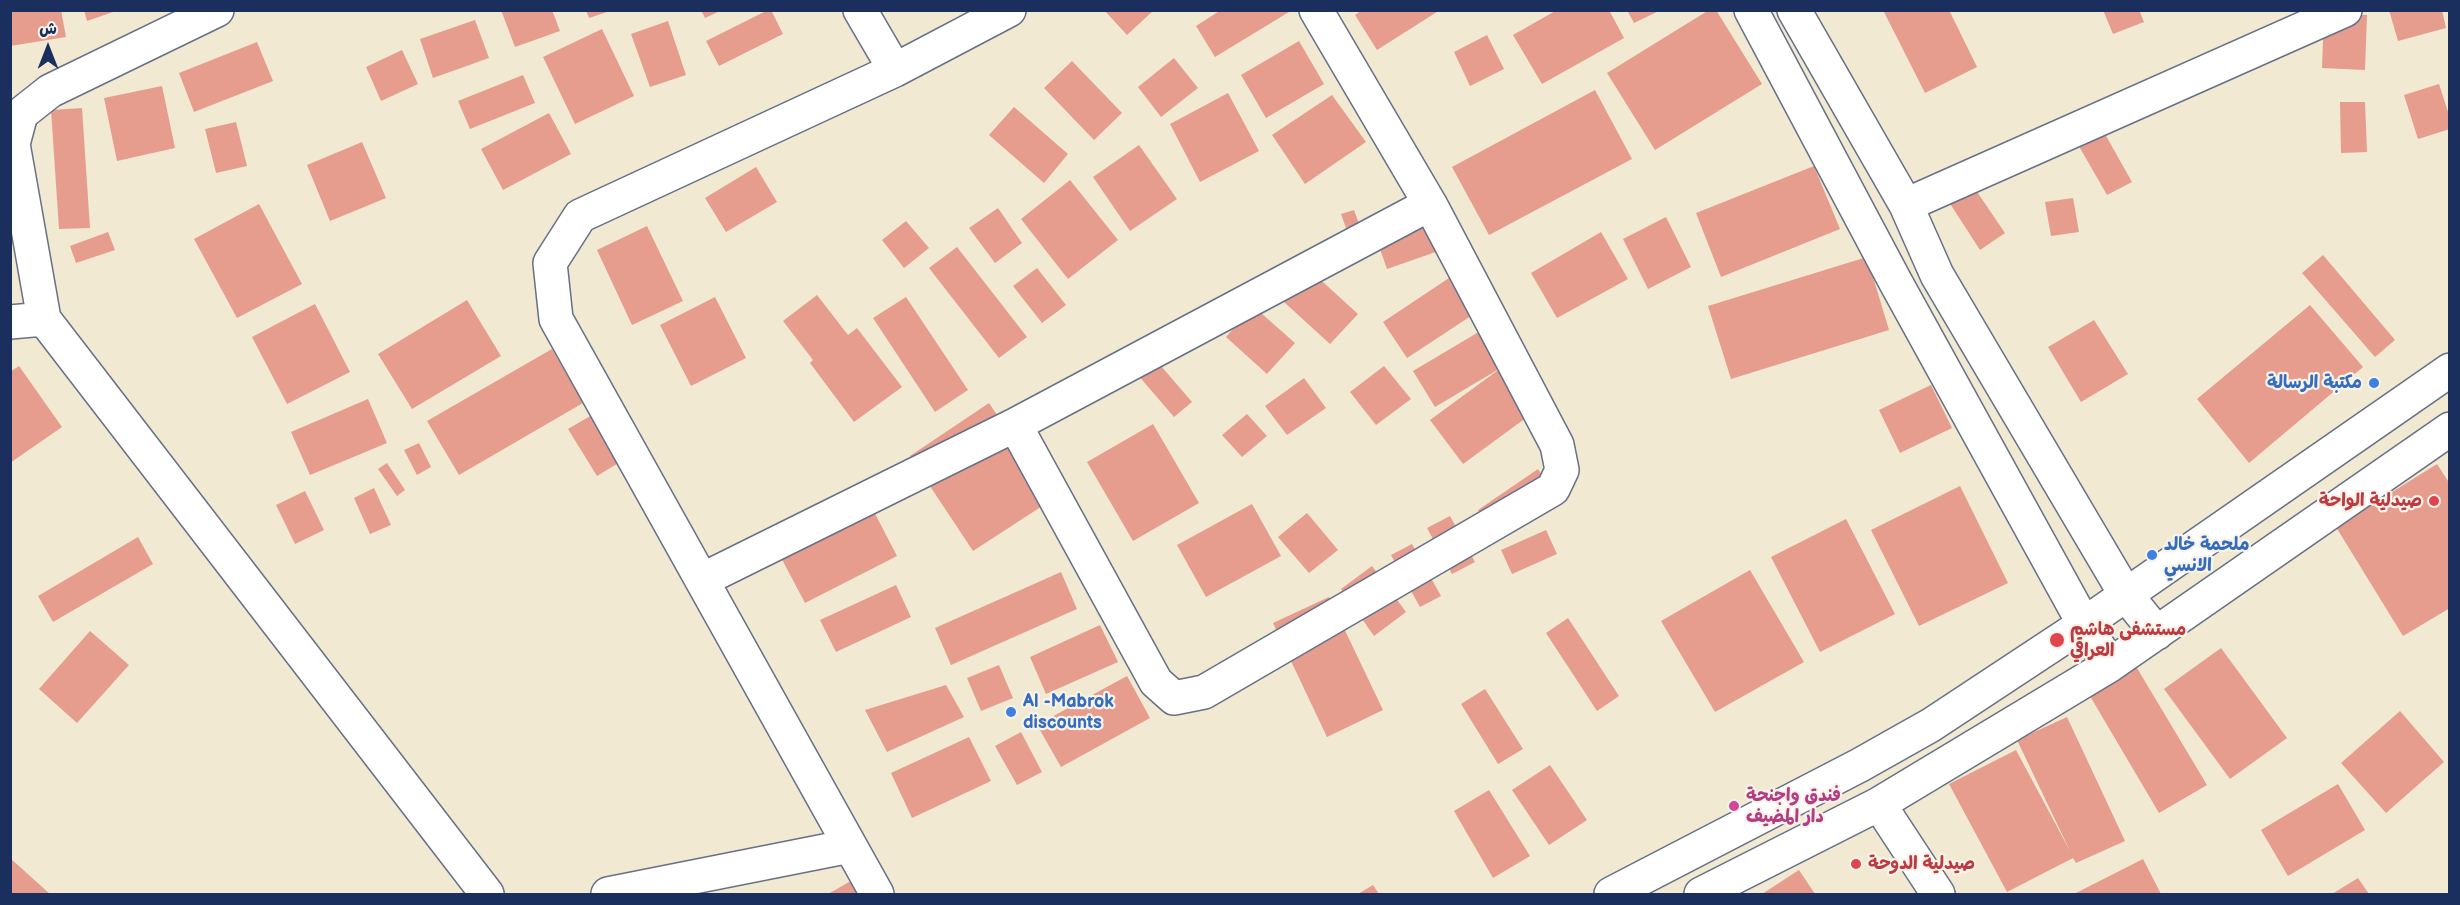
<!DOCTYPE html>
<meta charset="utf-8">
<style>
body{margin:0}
#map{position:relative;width:2460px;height:905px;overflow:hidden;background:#f1e9d2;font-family:"Balsamiq Sans","Playpen Sans Arabic",sans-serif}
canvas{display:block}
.frame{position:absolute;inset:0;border:12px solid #1b2f5e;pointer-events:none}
.north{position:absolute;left:18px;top:18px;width:60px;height:60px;-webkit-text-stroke:4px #f7f3e8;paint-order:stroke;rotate:0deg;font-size:16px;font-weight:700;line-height:24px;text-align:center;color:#1b2f5e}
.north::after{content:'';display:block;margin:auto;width:21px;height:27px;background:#1b2f5e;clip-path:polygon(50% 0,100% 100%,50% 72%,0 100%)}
</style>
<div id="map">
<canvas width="2460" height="905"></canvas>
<div class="frame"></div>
<div class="north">ش</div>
</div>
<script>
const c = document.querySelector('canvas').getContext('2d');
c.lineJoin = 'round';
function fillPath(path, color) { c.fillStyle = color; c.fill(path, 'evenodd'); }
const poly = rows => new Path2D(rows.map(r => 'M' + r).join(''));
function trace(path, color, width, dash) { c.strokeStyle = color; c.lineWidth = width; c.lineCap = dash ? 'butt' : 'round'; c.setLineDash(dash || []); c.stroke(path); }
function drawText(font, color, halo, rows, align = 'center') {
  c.font = font + ' "Balsamiq Sans","Playpen Sans Arabic",sans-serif'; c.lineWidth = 4.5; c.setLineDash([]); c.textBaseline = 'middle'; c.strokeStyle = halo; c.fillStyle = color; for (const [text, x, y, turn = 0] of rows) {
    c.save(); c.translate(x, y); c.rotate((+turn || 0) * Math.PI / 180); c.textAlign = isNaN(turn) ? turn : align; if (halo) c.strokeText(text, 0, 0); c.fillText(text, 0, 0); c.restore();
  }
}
const building = poly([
 [10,10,61,10,66,37,10,46],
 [84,10,116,10,116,11,87,21],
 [501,10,552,10,560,31,515,47],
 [586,10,610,10,610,11,589,18],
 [701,10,722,10,705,18],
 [768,10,771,10,783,34,719,66,706,41],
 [1104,10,1154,10,1127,35],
 [1221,10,1288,10,1289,12,1215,57,1196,26],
 [1362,10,1440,10,1377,50,1355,15],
 [1557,10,1609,10,1624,38,1542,84,1513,35],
 [1627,10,1661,10,1634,23],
 [1709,10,1716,10,1762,84,1655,150,1607,73],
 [1883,10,1949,10,1977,67,1925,93],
 [2103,10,2139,10,2144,22,2113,34],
 [2389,10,2442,10,2446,28,2398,41],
 [2324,13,2367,15,2365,70,2322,68],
 [475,20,489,58,433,78,420,39],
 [668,21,686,75,650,87,631,34],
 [602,29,634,96,575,124,543,57],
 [1487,35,1504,69,1470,86,1454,52],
 [1299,41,1324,84,1266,118,1241,75],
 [257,42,273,81,194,112,179,73],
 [402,50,418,84,381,101,366,67],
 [1174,58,1198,88,1161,117,1138,87],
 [1072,61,1122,113,1094,140,1044,88],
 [523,75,535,103,470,129,458,101],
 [2439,84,2450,118,2450,129,2418,139,2404,95],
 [162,86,175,148,117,161,104,98],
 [1595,90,1632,159,1489,235,1452,167],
 [1228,93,1259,151,1200,182,1170,124],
 [1332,95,1366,142,1305,184,1272,135],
 [2340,102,2365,102,2367,152,2341,153],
 [1014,107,1068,154,1044,183,989,135],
 [82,108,90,228,59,229,51,110],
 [549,113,571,154,503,190,481,149],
 [236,122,247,166,216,173,205,129],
 [2101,127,2132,182,2107,195,2076,141],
 [362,142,386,198,330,221,307,165],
 [1139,145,1177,199,1130,231,1093,177],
 [1814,166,1840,229,1721,277,1696,213],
 [756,167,777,202,726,232,705,198],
 [1070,180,1118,240,1068,279,1021,219],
 [1971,183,2005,233,1980,250,1947,199],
 [1431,195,1450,247,1387,269,1369,218],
 [2073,198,2079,232,2051,236,2045,202],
 [259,204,302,284,237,318,194,239],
 [998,208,1022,243,995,263,969,228],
 [1354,210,1359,224,1346,228,1341,214],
 [1666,217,1691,267,1648,289,1623,239],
 [906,221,929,248,904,268,882,240],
 [647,226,683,301,632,325,597,250],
 [108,232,115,250,76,263,70,246],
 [1601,232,1628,279,1557,318,1531,273],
 [957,247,1027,337,999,358,929,268],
 [2323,255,2395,340,2375,357,2302,273],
 [1867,257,1889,330,1731,379,1708,306],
 [1301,262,1358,314,1330,344,1273,292],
 [1037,268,1066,305,1042,323,1013,286],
 [1452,276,1477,312,1407,358,1383,322],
 [817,295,848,335,857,328,902,387,854,422,810,363,813,360,783,321],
 [715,297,746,358,691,386,660,325],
 [906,297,968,390,935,412,873,318],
 [467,300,501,356,412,409,378,354],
 [315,304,350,372,287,404,252,337],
 [2310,305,2363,367,2249,463,2197,399],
 [1253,306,1295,343,1267,374,1226,337],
 [2094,320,2128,374,2081,402,2048,347],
 [1482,330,1504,366,1435,407,1413,371],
 [1143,345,1192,402,1174,417,1125,360],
 [552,349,583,403,459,475,427,421],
 [19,366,62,427,10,463,10,372],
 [1384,366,1411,399,1376,425,1350,392],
 [1501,368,1534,412,1463,464,1430,420],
 [1304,378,1326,408,1287,435,1265,406],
 [1931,385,1952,428,1900,453,1879,410],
 [368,399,387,443,310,475,291,432],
 [989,403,1053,499,973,551,910,456],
 [602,409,630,456,597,476,568,429],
 [1247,414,1267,436,1242,457,1222,435],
 [1153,424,1199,503,1133,541,1087,462],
 [419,443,431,467,417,475,404,450],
 [387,463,405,490,397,496,378,469],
 [2437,464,2450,484,2450,608,2403,636,2336,527],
 [1538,469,1554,492,1494,533,1478,510],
 [1960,486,2008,583,1919,626,1871,530],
 [374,488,391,525,370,534,354,498],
 [305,491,324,530,295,544,276,505],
 [869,502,897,556,805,603,777,550],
 [1252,504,1281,556,1206,597,1177,545],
 [1307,513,1338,550,1309,573,1278,537],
 [1450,516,1475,562,1452,574,1427,528],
 [1846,519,1895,614,1820,652,1771,557],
 [1546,530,1557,554,1512,574,1501,550],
 [138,537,153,564,53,622,38,596],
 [1412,544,1441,596,1420,607,1391,555],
 [1372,566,1406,612,1374,636,1341,589],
 [1750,570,1804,662,1715,712,1661,621],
 [1061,572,1077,609,951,665,935,628],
 [896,585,911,617,836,652,820,620],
 [1329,597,1383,710,1327,737,1273,623],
 [1568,618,1619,696,1597,711,1546,633],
 [1100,625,1118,662,1046,694,1030,657],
 [90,631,129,665,77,723,39,689],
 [2221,648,2287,738,2230,779,2164,689],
 [2134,663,2207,785,2159,813,2087,691],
 [999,665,1013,698,981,711,967,678],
 [1127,676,1150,718,1061,767,1037,725],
 [946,685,964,717,887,752,865,710],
 [1485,689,1523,749,1498,764,1461,704],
 [2400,711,2444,762,2386,813,2341,763],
 [2067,717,2125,841,2076,863,2073,858,2007,892,1949,784,2016,750,2070,851,2017,740],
 [1021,732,1042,772,1017,785,995,746],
 [969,737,991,781,912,818,891,773],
 [1550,765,1587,820,1549,845,1512,790],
 [2338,784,2365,830,2288,876,2261,830],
 [1489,790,1530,856,1493,878,1454,811],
 [10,858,50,894,10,894],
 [2143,859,2161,894,2074,894],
 [1799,870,1815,894,1762,894],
 [863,874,875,894,828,894],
 [2358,878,2369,894,2332,894],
 [1373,885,1379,894,1358,894]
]);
const minor = poly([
 [860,10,895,70],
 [1751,10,1895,281,2084,624,2110,665],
 [1794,10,1906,205,1937,275,2126,595,2157,633],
 [1906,205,2345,10],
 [44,319,13,144,21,114,50,91,217,10],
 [10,322,44,319,487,894],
 [1015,425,1156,682,1174,698,1204,692,1553,489,1562,470,1557,445,1430,204,1316,10],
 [702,580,1015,425,1430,204],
 [1879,804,1938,894],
 [608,894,850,846],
 [877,894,556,319,550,263,580,216,895,70,1009,10],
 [1611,894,1860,765,1931,725,2084,624,2450,370],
 [1701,894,1879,804,2110,665,2450,429]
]);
const markers = [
 [2374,383,6,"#3f7fe0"],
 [2434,501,6,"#e0444e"],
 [2152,555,6,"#3f7fe0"],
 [2057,640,8,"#e0444e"],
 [1011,712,6,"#3f7fe0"],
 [1734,806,6,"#d1479c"],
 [1856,864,6,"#e0444e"]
];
const shopNames = [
 ["مكتبة الرسالة",2362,383,"right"],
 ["ملحمة خالد",2164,545],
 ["الانسي",2164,566],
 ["Al -Mabrok",1023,702],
 ["discounts",1023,723]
];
const healthNames = [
 ["صيدلية الواحة",2422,501,"right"],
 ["مستشفى هاشم",2070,630],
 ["العراقي",2070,651],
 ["صيدلية الدوحة",1868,864]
];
const hotelNames = [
 ["فندق واجنحة",1746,796],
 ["دار المضيف",1746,817]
];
fillPath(building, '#e69d8e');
trace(minor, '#667087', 36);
trace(minor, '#fff', 33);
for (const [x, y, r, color] of markers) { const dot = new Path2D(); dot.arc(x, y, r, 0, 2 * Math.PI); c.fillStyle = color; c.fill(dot); trace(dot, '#f7f3e8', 2); }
drawText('bold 18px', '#366cbe', '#f7f3e8', shopNames, 'left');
drawText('bold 18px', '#be3a42', '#f7f3e8', healthNames, 'left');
drawText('bold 18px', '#b23c85', '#f7f3e8', hotelNames, 'left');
</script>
